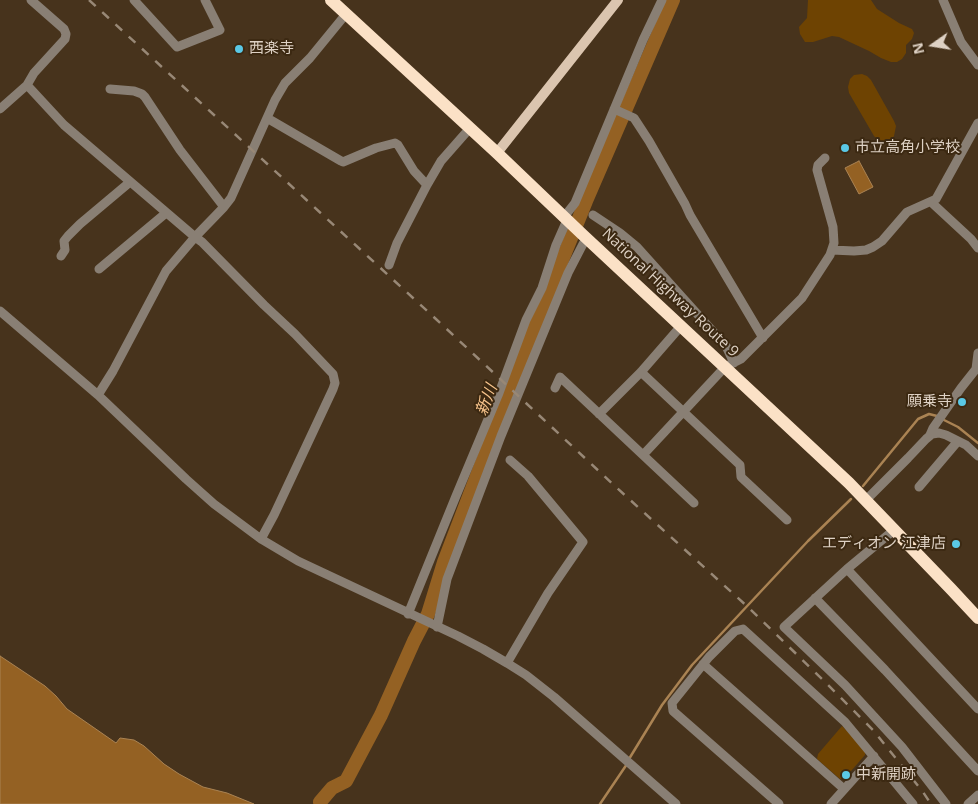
<!DOCTYPE html>
<meta charset="utf-8">
<style>
body{margin:0}
#map{position:relative;width:978px;height:804px;overflow:hidden;background:#47331c;font-family:"Open Sans",sans-serif}
canvas{display:block}
.north{position:absolute;left:908px;top:20px;width:50px;height:50px;-webkit-text-stroke:4px #3c2912;paint-order:stroke;rotate:257deg;font-size:14px;font-weight:700;line-height:20px;text-align:center;color:#ded1c4}
.north::after{content:'';display:block;margin:auto;width:18px;height:22px;background:#ded1c4;clip-path:polygon(50% 0,100% 100%,50% 72%,0 100%)}
</style>
<div id="map">
<canvas width="978" height="804"></canvas>
<div class="north">N</div>
</div>
<script>
const c = document.querySelector('canvas').getContext('2d');
c.lineJoin = 'round';
function fillPath(path, color) { c.fillStyle = color; c.fill(path, 'evenodd'); }
const poly = rows => new Path2D(rows.map(r => 'M' + r).join(''));
function trace(path, color, width, dash) { c.strokeStyle = color; c.lineWidth = width; c.lineCap = dash ? 'butt' : 'round'; c.setLineDash(dash || []); c.stroke(path); }
function drawText(font, color, halo, rows, align = 'center') {
  c.font = font + ' "Open Sans","Noto Sans JP",sans-serif'; c.lineWidth = 4; c.setLineDash([]); c.textBaseline = 'middle'; c.strokeStyle = halo; c.fillStyle = color; for (const [text, x, y, turn = 0] of rows) {
    c.save(); c.translate(x, y); c.rotate((+turn || 0) * Math.PI / 180); c.textAlign = isNaN(turn) ? turn : align; if (halo) c.strokeText(text, 0, 0); c.fillText(text, 0, 0); c.restore();
  }
}
const green = poly([
 [808,0,871,0,877,9,899,23,912,29,914,33,912,39,906,45,906,53,902,59,897,62,891,62,881,58,869,51,839,37,832,36,813,42,805,42,800,34,799,27,807,18],
 [862,74,867,76,871,80,894,121,896,126,894,136,892,139,887,142,883,142,878,140,874,136,849,93,848,87,850,79,854,75],
 [842,726,865,749,865,755,845,778,840,779,817,759,818,754]
]);
const water = poly([
 [859,161,873,187,859,194,845,168,859,161],
 [0,656,45,686,56,696,67,709,116,743,120,738,134,740,144,746,164,764,179,774,203,787,227,793,254,804,0,804,0,656]
]);
const stream = poly([
 [942,419,958,427,978,443],
 [863,486,918,419,929,414,937,416],
 [629,759,662,705,692,665,808,541,851,499],
 [600,804,627,764]
]);
const river = poly([
 [320,802,332,788,346,781,381,715,414,641,428,614,444,562,517,371,586,201,673,0]
]);
const minor = poly([
 [31,0,64,29,66,34,65,39,34,73,27,85,64,125,195,237,202,242,264,305,295,334,333,374,335,383,333,389,274,515,261,539],
 [134,0,177,47,220,30,205,0],
 [943,0,961,42,978,65],
 [110,89,134,91,142,94,145,97,180,150,224,207],
 [0,109,27,85],
 [614,109,634,118,649,141,685,204,690,215,763,338],
 [267,118,341,161,343,162,376,148,395,143,398,145,414,171,427,185],
 [931,202,971,239,978,248],
 [593,215,620,233,637,247,726,346,734,363],
 [564,217,575,203,643,40,662,0],
 [832,250,854,251,866,250,873,247,882,241,907,212,936,199,978,123],
 [61,256,65,250,64,241,68,236,80,224,130,182],
 [389,265,397,243,427,185,441,161,470,128],
 [99,269,166,213],
 [0,311,98,395,186,479,214,504,261,539,298,561,458,636,483,649,507,663,526,675,554,697,676,804],
 [641,372,740,465,741,477,787,520],
 [555,388,560,377,694,503],
 [98,395,113,371,166,271,195,237,224,207,231,198,275,100,285,83,310,58,346,14],
 [599,414,641,372,681,326],
 [930,435,933,428,961,388,976,369,978,353],
 [643,455,725,367,741,359,802,298,830,255,834,243,833,227,817,170,818,165,825,158],
 [919,487,958,441],
 [866,500,908,458,926,439,932,434,939,433,946,435,966,445,978,456],
 [894,530,847,569,784,627,845,685,902,747,946,804],
 [847,569,978,709],
 [815,598,885,670,978,771],
 [408,614,456,496,499,393,526,320,542,288,556,245,567,220],
 [437,627,447,579,501,436,568,273,583,244,587,239],
 [507,663,548,593,583,542,528,476,510,460],
 [703,664,844,789],
 [779,804,673,711,672,703,709,657,735,631,743,629,845,722,913,804],
 [831,804,874,756],
 [968,804,978,795]
]);
const major = poly([
 [497,153,618,0]
]);
const highway = poly([
 [331,0,497,153,583,235,849,483,951,589,978,618]
]);
const rail = poly([
 [89,0,437,320,617,488,749,608,823,680,873,730,923,792,931,804]
]);
const markers = [
 [239,49,5,"#5ac8e5"],
 [845,148,5,"#5ac8e5"],
 [962,402,5,"#5ac8e5"],
 [956,544,5,"#5ac8e5"],
 [846,775,5,"#5ac8e5"]
];
const poiNames = [
 ["西楽寺",249,49],
 ["市立高角小学校",855,148],
 ["願乗寺",952,402,"right"],
 ["エディオン 江津店",946,544,"right"],
 ["中新開跡",856,775]
];
const streetNames = [
 ["National Highway Route 9",670,293,43]
];
const waterNames = [
 ["新川",487,400,-69]
];
fillPath(green, '#6e4302');
fillPath(water, '#946123');
trace(water, '#aa8353', 1);
trace(stream, '#aa8353', 2.5);
trace(river, '#946123', 14);
trace(minor, '#897f74', 9);
trace(major, '#dbc5af', 10);
trace(highway, '#fbe1c6', 12);
trace(rail, '#988876', 2.5, [9, 9]);
for (const [x, y, r, color] of markers) { const dot = new Path2D(); dot.arc(x, y, r, 0, 2 * Math.PI); c.fillStyle = color; c.fill(dot); trace(dot, '#3c2912', 2); }
drawText('15px', '#ded1c4', '#3c2912', poiNames, 'left');
drawText('15px', '#ded1c4', '#3c2912', streetNames);
drawText('italic 16px', '#f8c48c', '#3c2912', waterNames);
</script>
